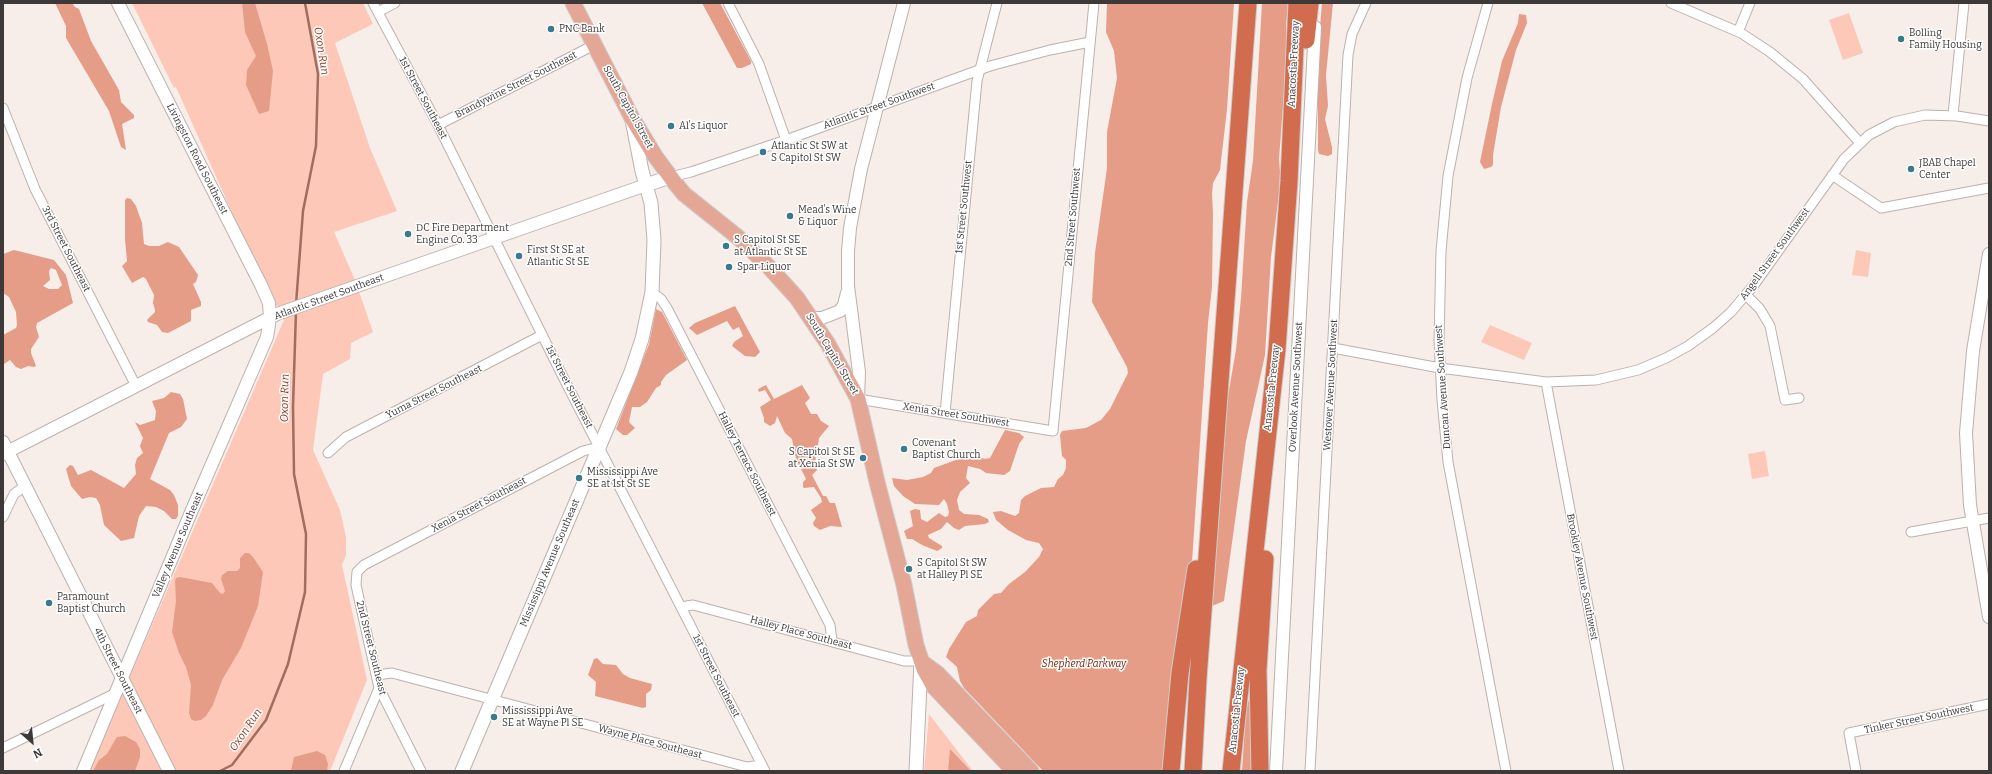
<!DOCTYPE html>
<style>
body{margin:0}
#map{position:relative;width:1992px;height:774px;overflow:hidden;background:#f7ede9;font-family:Bitter,serif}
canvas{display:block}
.frame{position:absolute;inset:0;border:4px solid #3d3938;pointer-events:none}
.north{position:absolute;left:12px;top:722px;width:40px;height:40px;-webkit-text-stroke:3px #fff;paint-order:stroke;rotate:153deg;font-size:11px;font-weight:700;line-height:16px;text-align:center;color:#3d3938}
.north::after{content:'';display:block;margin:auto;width:14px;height:18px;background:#3d3938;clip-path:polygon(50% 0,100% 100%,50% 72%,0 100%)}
</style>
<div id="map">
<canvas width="1992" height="774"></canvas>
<div class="frame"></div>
<div class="north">N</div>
</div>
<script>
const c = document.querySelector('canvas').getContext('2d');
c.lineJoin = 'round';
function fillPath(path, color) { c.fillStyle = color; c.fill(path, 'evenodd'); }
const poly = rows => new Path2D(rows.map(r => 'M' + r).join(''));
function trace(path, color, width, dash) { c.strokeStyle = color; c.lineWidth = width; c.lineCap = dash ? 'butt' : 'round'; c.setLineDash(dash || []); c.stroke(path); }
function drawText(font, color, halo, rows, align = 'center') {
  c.font = font + ' Bitter,serif'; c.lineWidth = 3; c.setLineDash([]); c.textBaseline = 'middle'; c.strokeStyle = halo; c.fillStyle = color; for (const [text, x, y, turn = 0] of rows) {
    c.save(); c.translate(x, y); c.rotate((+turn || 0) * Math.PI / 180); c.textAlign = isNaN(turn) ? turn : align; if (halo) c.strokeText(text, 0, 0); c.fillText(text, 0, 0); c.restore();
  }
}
const green = poly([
 [132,3,363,3,373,24,335,43,370,148,397,211,334,232,355,280,373,332,351,343,350,359,323,374,313,450,340,510,346,537,346,555,342,565,367,680,330,771,89,771,284,320,247,246,176,87,174,88],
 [1849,13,1863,53,1843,60,1829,20],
 [1856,250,1871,253,1868,277,1852,275],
 [1490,325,1532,343,1524,360,1481,342],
 [1765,451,1769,476,1752,479,1748,454],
 [929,714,973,771,924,771]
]);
const forest = poly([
 [55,3,72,3,75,7,79,9,91,41,119,90,121,102,134,115,134,118,122,124,126,150,121,147,109,111,66,38,66,26],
 [242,3,255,3,267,44,273,71,269,111,259,114,246,85,247,70,256,56,245,32],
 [702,3,720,3,751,61,751,64,742,68,737,68],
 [1107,3,1234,3,1227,109,1220,170,1213,183,1212,193,1213,214,1212,287,1208,323,1178,771,1043,771,964,688,960,681,957,667,946,657,949,649,966,622,977,616,978,610,994,594,1001,593,1009,584,1025,572,1039,557,1043,549,1039,543,1026,540,1008,530,996,520,993,512,1001,511,1015,516,1019,513,1021,500,1025,496,1041,488,1054,487,1058,479,1063,475,1066,468,1066,460,1062,456,1060,435,1062,431,1086,428,1101,420,1110,409,1128,373,1127,367,1092,302,1095,253,1107,168,1107,132,1117,78,1114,51,1106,32],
 [1262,3,1288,3,1286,27,1287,52,1279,159,1280,172,1279,194,1271,257,1265,355,1246,441,1224,601,1212,606,1226,407,1236,350,1241,298,1247,202,1253,161],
 [1322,3,1333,3,1326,75,1328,106,1325,119,1332,147,1332,154,1328,156,1319,154,1318,150,1318,52],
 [1519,14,1526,15,1527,23,1516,50,1501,107,1493,155,1493,165,1491,167,1484,169,1480,162,1492,104,1502,61,1518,23],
 [127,198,131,199,136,206,142,223,144,244,149,246,159,246,168,242,179,247,198,275,196,282,193,284,201,302,201,306,191,310,191,321,168,333,162,332,157,325,148,322,147,320,155,312,155,310,153,303,154,295,146,279,143,277,132,283,122,266,127,261,125,239,125,200],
 [14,250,54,260,66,275,73,303,37,323,36,327,39,337,31,349,31,353,36,366,34,367,28,366,21,369,16,367,10,360,4,364,3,357,3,335,16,328,17,325,16,312,9,297,3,293,3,254],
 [51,268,56,270,62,285,58,289,49,289,43,286,50,280,49,271],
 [735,306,760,352,755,357,745,356,732,346,734,342,743,336,739,327,733,330,727,321,697,335,689,328,695,323],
 [656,309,662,312,687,360,666,375,661,382,661,385,656,388,647,402,640,407,632,407,629,422,635,428,627,435,623,435,616,429,649,344],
 [766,385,774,399,802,385,810,398,805,403,811,414,817,414,821,421,829,426,819,438,818,445,814,447,817,470,812,475,823,496,826,496,830,503,835,503,842,527,830,526,820,530,814,526,813,523,816,518,811,510,822,502,821,498,814,487,804,488,803,487,803,482,806,479,796,459,792,439,785,433,777,416,775,423,770,426,764,422,764,418,760,407,771,400,765,390,759,392,758,389],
 [171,392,180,394,183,399,187,419,181,427,169,433,150,479,170,490,174,495,178,505,178,516,176,519,172,519,164,511,156,507,146,506,139,516,134,538,121,541,104,525,100,505,96,498,90,497,82,499,71,486,66,469,70,465,73,466,78,475,91,470,124,488,136,474,135,465,137,458,143,453,140,446,143,438,135,422,140,425,155,420,156,411,152,401,164,398],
 [1005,430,1019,433,1024,437,1019,444,1010,471,1004,475,986,473,980,469,968,466,966,478,970,483,960,492,957,500,959,510,964,514,979,515,988,519,989,522,985,524,965,526,959,530,954,528,947,522,941,529,928,535,929,538,942,546,942,548,937,551,922,545,912,539,907,539,904,531,913,526,910,511,915,509,920,510,921,519,927,522,939,513,945,517,948,516,949,512,947,504,944,499,939,505,915,504,903,496,894,486,892,478,907,480,923,477,931,473,934,468,964,457,979,457,985,459,990,458],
 [245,553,249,553,253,557,263,572,258,606,241,648,222,680,213,705,206,716,201,720,195,721,191,719,189,713,191,685,186,667,179,653,172,632,176,601,175,581,176,578,180,577,212,583,220,593,223,594,225,591,221,579,222,575,228,571,237,571,240,568,240,558],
 [597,658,603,664,616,665,623,674,630,678,652,684,651,690,646,694,646,707,643,708,595,696,596,682,588,675,594,659],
 [1250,695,1253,771,1242,771,1246,711],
 [125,736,136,742,140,749,140,757,135,771,93,771,99,760,107,754,115,740,117,737],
 [950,749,971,771,948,771],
 [317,751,325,755,328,764,327,771,291,771,294,757]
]);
const stream = poly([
 [296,304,303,211,316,146,318,74,305,3],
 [220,771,232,765,266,720,288,664,305,592,306,534,294,474,293,407,296,311]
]);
const minor = poly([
 [373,3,438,125,562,375,765,771],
 [728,3,759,64,786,140],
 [1488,3,1467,78,1448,176,1441,251,1439,341,1442,400,1448,462,1506,771],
 [1671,3,1741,33,1770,52,1803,79,1860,143],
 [378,12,395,3],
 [1738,32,1750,3],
 [3,108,35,189,136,386],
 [1953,115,1964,3],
 [438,125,594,45],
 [1832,175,1881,208,1989,188],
 [670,177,691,172,786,140,990,66,1050,50,1090,42],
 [652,292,661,299,667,308,830,625,832,641],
 [1746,295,1760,309,1770,326,1785,400,1799,398],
 [1333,348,1440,368,1546,382,1596,380,1638,370,1666,358,1688,346,1713,328,1731,312,1754,285,1844,159,1869,135,1894,122,1925,115,1957,116,1989,121],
 [1546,382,1619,771],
 [858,399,1053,431,1094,3],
 [945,413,977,81,997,3],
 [328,453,346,437,542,335],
 [3,517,14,494,25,486],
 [1911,532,1989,518],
 [681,607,693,605,904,661,921,661],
 [376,675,392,673,747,767,762,765],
 [3,748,116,693],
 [344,771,379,688],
 [421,771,379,688,356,585,357,572,364,565,583,451,599,447],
 [1310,771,1348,55,1352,34,1366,3],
 [1856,771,1849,733,1989,704]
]);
const tertiary = poly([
 [1989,254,1973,351,1966,433,1970,505,1989,617],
 [812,318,822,318,840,311,844,305,847,293],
 [858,399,859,372,848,286,848,251,850,228,861,169,904,3],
 [3,442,169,771],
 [3,454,277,314,646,185],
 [83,771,192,510,267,337,270,318,269,303,261,285,118,3],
 [1276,771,1315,27]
]);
const secondary = poly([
 [646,185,670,177],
 [462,771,631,372,642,339,652,292,654,240,651,203,642,171,632,120],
 [916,771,921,661]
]);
const primary = poly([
 [573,3,632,118,655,156,675,183,684,194,739,238,769,267,797,298,828,344,858,399,877,482,904,585,916,645,924,669,934,687,1014,771],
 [922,662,937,673,1031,771]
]);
const motorway = poly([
 [1306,40,1310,3],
 [1171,771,1180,673,1196,569],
 [1193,771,1198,679,1248,3],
 [1231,771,1277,349,1289,181,1297,3],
 [1260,771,1258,670,1265,559]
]);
const markers = [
 [551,29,4,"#397b8c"],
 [1901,39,4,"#397b8c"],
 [671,126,4,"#397b8c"],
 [763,152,4,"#397b8c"],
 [1911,169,4,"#397b8c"],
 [790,216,4,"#397b8c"],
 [408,234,4,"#397b8c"],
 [726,246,4,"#397b8c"],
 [519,256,4,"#397b8c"],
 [729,267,4,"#397b8c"],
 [904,449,4,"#397b8c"],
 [863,458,4,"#397b8c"],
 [579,478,4,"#397b8c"],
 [909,569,4,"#397b8c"],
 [49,603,4,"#397b8c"],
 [494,717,4,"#397b8c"]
];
const poiNames = [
 ["PNC Bank",559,29],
 ["Bolling",1909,33],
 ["Family Housing",1909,45],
 ["Al's Liquor",679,126],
 ["Atlantic St SW at",771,146],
 ["S Capitol St SW",771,158],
 ["JBAB Chapel",1919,163],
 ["Center",1919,175],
 ["Mead's Wine",798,210],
 ["& Liquor",798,222],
 ["DC Fire Department",416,228],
 ["Engine Co. 33",416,240],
 ["S Capitol St SE",734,240],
 ["at Atlantic St SE",734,252],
 ["First St SE at",527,250],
 ["Atlantic St SE",527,262],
 ["Spar Liquor",737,267],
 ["Covenant",912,443],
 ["Baptist Church",912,455],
 ["S Capitol St SE",855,452,"right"],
 ["at Xenia St SW",855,464,"right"],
 ["Mississippi Ave",587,472],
 ["SE at 1st St SE",587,484],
 ["S Capitol St SW",917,563],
 ["at Halley Pl SE",917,575],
 ["Paramount",57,597],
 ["Baptist Church",57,609],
 ["Mississippi Ave",502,711],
 ["SE at Wayne Pl SE",502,723]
];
const streetNames = [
 ["Anacostia Freeway",1294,64,-87],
 ["Brandywine Street Southeast",516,85,-27],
 ["1st Street Southeast",423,98,62],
 ["Atlantic Street Southwest",879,106,-20],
 ["South Capitol Street",628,107,61],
 ["Livingston Road Southeast",197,159,63],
 ["1st Street Southwest",964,207,-84],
 ["2nd Street Southwest",1073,217,-85],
 ["3rd Street Southeast",66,249,63],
 ["Angell Street Southwest",1775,254,-54],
 ["Atlantic Street Southeast",329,297,-20],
 ["South Capitol Street",832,354,59],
 ["Westover Avenue Southwest",1331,385,-87],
 ["1st Street Southeast",569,387,63],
 ["Overlook Avenue Southwest",1296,387,-87],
 ["Duncan Avenue Southwest",1443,387,-94],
 ["Anacostia Freeway",1272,388,-84],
 ["Yuma Street Southeast",434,392,-27],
 ["Xenia Street Southwest",956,415,9],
 ["Halley Terrace Southeast",747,464,63],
 ["Xenia Street Southeast",479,505,-28],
 ["Valley Avenue Southeast",178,545,-67],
 ["Mississippi Avenue Southeast",550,563,-67],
 ["Brookley Avenue Southwest",1582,577,79],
 ["Halley Place Southeast",801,633,15],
 ["2nd Street Southeast",371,648,76],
 ["4th Street Southeast",118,671,63],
 ["1st Street Southeast",716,676,63],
 ["Anacostia Freeway",1237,710,-84],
 ["Tinker Street Southwest",1919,719,-12],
 ["Wayne Place Southeast",650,742,15]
];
const parkNames = [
 ["Shepherd Parkway",1084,664]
];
const waterNames = [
 ["Oxon Run",321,51,81],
 ["Oxon Run",285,398,-89],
 ["Oxon Run",246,730,-56]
];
fillPath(green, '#fec8b8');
fillPath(forest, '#e59d88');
trace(stream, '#a06e5f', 2.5);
trace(minor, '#bcb1ae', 11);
trace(tertiary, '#bcb1ae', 14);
trace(secondary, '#bcb1ae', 15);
trace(primary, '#cdcccb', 17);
trace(motorway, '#cdcccb', 19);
trace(minor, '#fff', 9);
trace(tertiary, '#fff', 12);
trace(secondary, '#fff', 13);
trace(primary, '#e4a795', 15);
trace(motorway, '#d26c4e', 17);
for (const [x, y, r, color] of markers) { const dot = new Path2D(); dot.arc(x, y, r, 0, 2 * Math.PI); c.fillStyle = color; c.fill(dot); trace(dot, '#fff', 1.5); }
drawText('10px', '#3d3938', '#fff', poiNames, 'left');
drawText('10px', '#3d3938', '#fff', streetNames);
drawText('italic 10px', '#742104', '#fff', parkNames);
drawText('italic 11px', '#8d391f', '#fff', waterNames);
</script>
